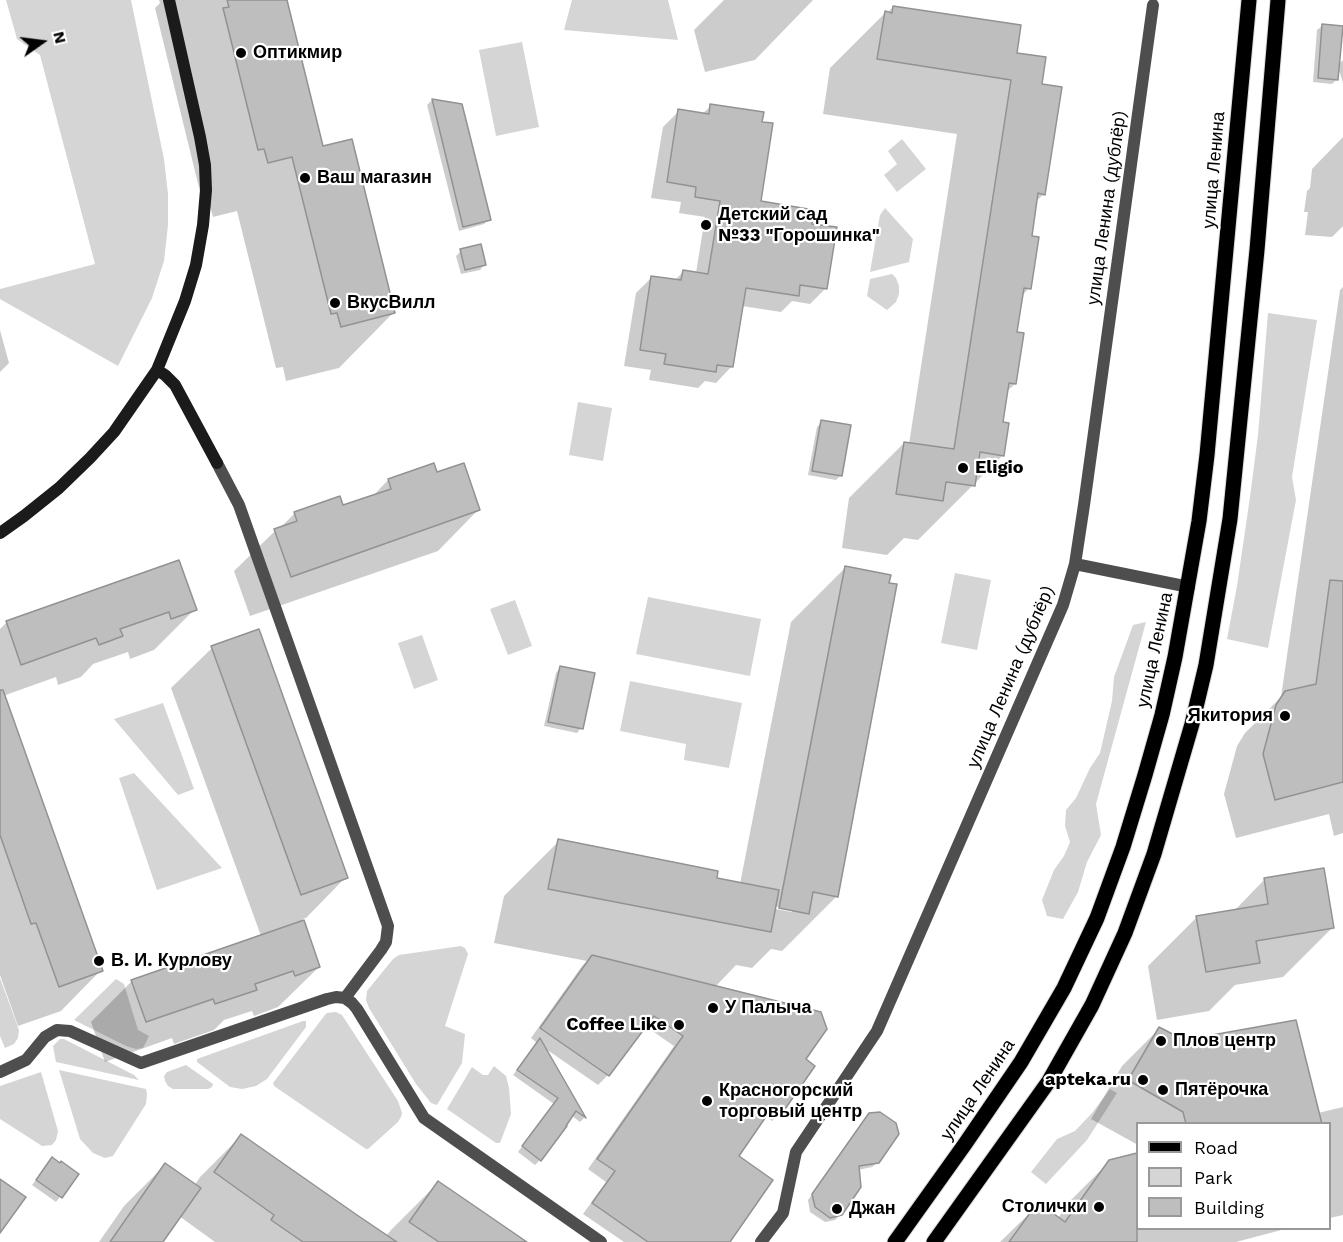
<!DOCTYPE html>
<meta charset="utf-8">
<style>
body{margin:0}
#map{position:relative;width:1343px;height:1242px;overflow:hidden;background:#fff;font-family:"Work Sans",sans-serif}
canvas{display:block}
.legend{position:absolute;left:1136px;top:1122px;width:195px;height:108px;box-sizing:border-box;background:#fff;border:2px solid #999;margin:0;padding:8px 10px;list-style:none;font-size:18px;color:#000}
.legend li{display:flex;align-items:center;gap:12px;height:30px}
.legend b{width:30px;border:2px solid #999}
.north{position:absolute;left:12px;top:12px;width:60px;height:60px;-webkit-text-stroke:4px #fff;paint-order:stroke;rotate:76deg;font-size:16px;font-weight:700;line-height:24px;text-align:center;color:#000}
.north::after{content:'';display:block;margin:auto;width:21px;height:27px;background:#000;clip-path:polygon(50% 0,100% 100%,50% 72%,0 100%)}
</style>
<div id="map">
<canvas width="1343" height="1242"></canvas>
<ul class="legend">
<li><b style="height:8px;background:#000"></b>Road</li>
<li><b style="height:16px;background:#d5d5d5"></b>Park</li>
<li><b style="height:16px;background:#bebebe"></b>Building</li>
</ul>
<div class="north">N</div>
</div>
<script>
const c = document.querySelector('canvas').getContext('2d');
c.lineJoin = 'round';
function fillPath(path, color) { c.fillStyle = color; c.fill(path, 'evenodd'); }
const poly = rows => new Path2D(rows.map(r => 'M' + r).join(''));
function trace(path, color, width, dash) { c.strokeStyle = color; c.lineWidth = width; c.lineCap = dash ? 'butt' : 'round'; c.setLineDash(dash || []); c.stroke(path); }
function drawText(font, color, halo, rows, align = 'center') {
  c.font = font + ' "Work Sans",sans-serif'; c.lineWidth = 4.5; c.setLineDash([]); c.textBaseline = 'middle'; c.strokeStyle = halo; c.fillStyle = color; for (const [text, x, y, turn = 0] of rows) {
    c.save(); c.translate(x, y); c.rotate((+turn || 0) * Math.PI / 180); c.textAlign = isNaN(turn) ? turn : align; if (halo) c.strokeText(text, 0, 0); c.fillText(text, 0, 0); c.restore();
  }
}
const green = poly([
 [6,0,131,0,164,159,168,194,168,225,164,261,152,298,118,366,0,299,0,289,95,264,40,55,17,39],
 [572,0,668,0,678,40,564,30],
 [522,42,539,127,496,136,479,50],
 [902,139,926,169,897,192,884,175,897,164,888,151],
 [885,208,913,239,909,262,870,272,880,215],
 [892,274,896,278,899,286,899,294,896,302,887,310,867,296,870,279],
 [1268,313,1317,320,1292,477,1296,500,1268,648,1227,639,1237,586,1250,497,1258,435],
 [578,402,612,408,603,461,569,455],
 [955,573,991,580,977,650,941,643],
 [648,597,761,619,750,676,636,654],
 [515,600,532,646,508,655,490,609],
 [1146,622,1096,804,1101,835,1087,862,1078,892,1063,919,1047,916,1042,900,1054,870,1064,856,1070,842,1065,826,1066,810,1076,798,1090,768,1100,753,1112,701,1114,677,1133,625],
 [422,635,438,680,414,689,398,643],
 [630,681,742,703,729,768,684,760,686,744,620,731],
 [163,703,194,789,178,795,114,719],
 [134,773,222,868,157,890,119,778],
 [461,946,465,948,468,954,445,1026,465,1034,462,1063,437,1105,431,1103,416,1084,369,1008,366,1000,367,991,393,959,399,955],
 [0,978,19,1030,18,1038,14,1044,5,1048,0,1036],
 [116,979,124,984,138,1030,149,1036,143,1048,136,1049,126,1046,74,1020],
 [336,1012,342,1015,398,1101,402,1113,401,1117,398,1122,368,1149,366,1149,274,1086,273,1083,325,1015,327,1013],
 [303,1021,306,1021,306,1027,267,1079,256,1086,242,1089,230,1087,197,1062,197,1059],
 [60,1039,64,1039,134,1075,139,1080,56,1062,53,1046],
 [186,1065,213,1084,212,1087,208,1089,173,1089,168,1086,165,1081,164,1076,167,1072],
 [494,1066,506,1076,509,1088,511,1114,500,1143,496,1143,447,1109,472,1067,483,1075,488,1075],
 [59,1070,146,1089,147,1094,146,1104,113,1156,105,1158,93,1153,80,1139],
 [41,1072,58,1131,56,1140,52,1145,42,1146,0,1119,0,1086],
 [1110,1089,1117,1093,1087,1140,1046,1184,1031,1172,1057,1139,1075,1131,1092,1113]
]);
const shadow = poly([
 [159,0,286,0,322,148,393,313,339,368,286,381,283,367,276,368,237,211,213,217,209,203,203,204,155,8,160,3],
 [724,0,813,0,755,60,705,72,694,30],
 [893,7,1015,54,1041,85,1044,194,1035,202,1030,237,1029,288,1021,297,1015,333,1015,384,1006,392,1002,424,1003,455,918,540,904,538,887,555,842,548,849,498,904,443,909,444,957,134,823,114,830,68,885,13,887,13],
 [1322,26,1338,65,1343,60,1343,83,1338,66,1337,79,1332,84,1313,82,1317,30],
 [432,100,461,105,489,219,484,224,459,231,427,105],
 [711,106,759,203,810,225,826,288,810,304,792,301,781,312,742,306,732,366,716,383,705,381,698,388,649,380,651,370,624,366,636,293,652,277,674,281,684,271,696,273,705,217,679,213,681,202,651,198,663,127,679,111,702,114],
 [1343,137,1343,226,1332,237,1305,235,1308,212,1304,212,1307,191,1310,188,1312,169],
 [461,251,484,265,480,270,461,274,456,256],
 [1343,287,1343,833,1334,836,1329,814,1236,838,1224,794,1237,746,1245,733,1281,697,1340,290],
 [0,330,9,363,0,372],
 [822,422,841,475,836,480,808,475,817,427],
 [436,474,478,510,438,551,250,616,234,571,275,531,279,529,295,513,342,507,372,497,388,480],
 [178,562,195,609,154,650,130,659,128,652,93,664,81,677,58,685,56,677,0,697,0,629,6,623],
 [846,567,837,896,782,951,771,949,752,968,736,965,715,987,804,1060,782,1111,772,1121,765,1116,737,1156,728,1242,624,1242,583,1214,606,1182,588,1169,674,1046,645,1026,608,1075,598,1085,543,1047,584,1118,580,1122,571,1115,540,1160,535,1165,518,1152,554,1104,513,1075,537,1043,531,1038,582,966,587,961,494,943,504,896,559,841,740,884,791,622],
 [772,906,792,909,792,912,771,908],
 [212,648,346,877,306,918,302,919,319,967,278,1007,254,1016,252,1011,224,1020,214,1030,174,1044,172,1038,105,1062,91,1022,132,981,261,936,171,688],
 [560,668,581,728,577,733,544,726,556,673],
 [0,724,101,970,61,1011,18,1026,0,975],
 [1265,879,1332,928,1283,977,1235,985,1209,1011,1157,1020,1148,966,1197,917,1233,912],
 [1160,1028,1318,1113,1343,1107,1343,1215,1330,1218,1330,1124,1138,1124,1138,1145,1091,1119,1122,1066],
 [864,1120,878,1162,872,1167,858,1170,841,1214,835,1220,825,1222,810,1212,808,1200],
 [241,1136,386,1236,391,1230,438,1183,524,1242,215,1242,179,1216,161,1242,99,1242,124,1206,165,1165,194,1186,200,1177],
 [1138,1155,1138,1228,1289,1228,1236,1242,1000,1242,1039,1204,1058,1218,1071,1200,1109,1162],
 [52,1159,77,1175,56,1202,32,1185]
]);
const building = poly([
 [227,0,287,0,323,146,352,139,395,313,341,327,337,313,331,314,292,157,268,163,264,149,258,150,223,8,229,7,227,0],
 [893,6,1021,25,1017,53,1046,57,1042,84,1062,87,1045,195,1038,193,1032,236,1039,237,1031,289,1024,288,1017,332,1024,333,1016,384,1009,383,1003,422,1009,423,1004,456,980,452,975,486,946,482,943,501,896,494,904,442,954,449,1011,80,877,59,885,11,892,13,893,6],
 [1322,24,1343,26,1338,80,1318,78,1322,24],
 [432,99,462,104,491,220,463,227,432,99],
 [710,104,764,112,762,122,773,123,761,201,814,210,812,224,837,227,827,289,800,285,799,296,746,288,733,367,717,365,716,372,664,364,666,354,640,350,651,276,681,280,683,270,708,274,720,201,695,197,696,187,667,182,678,109,709,114,710,104],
 [481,244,486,265,465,270,460,249,481,244],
 [821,420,851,425,842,476,812,471,821,420],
 [434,463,437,472,464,463,480,510,291,577,274,529,297,521,294,512,340,496,343,505,391,489,388,479,434,463],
 [179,560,197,610,171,619,169,612,120,629,123,636,99,645,96,638,21,665,6,621,179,560],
 [845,566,891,575,889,583,897,584,838,897,813,892,809,914,779,908,845,566],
 [1330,580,1343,581,1343,782,1275,800,1263,754,1276,705,1285,691,1316,684,1330,580],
 [259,629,348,878,301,895,211,646,259,629],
 [560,666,595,673,583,729,548,722,560,666],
 [0,690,3,690,103,971,59,987,36,923,31,924,0,835,0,690],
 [558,839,718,871,717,878,779,890,771,932,548,889,558,839],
 [1324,868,1334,928,1256,941,1260,963,1206,972,1196,916,1268,904,1264,878,1324,868],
 [304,920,320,967,295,976,293,971,255,984,257,990,215,1004,213,999,146,1022,131,980,304,920],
 [592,955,821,1012,827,1029,806,1059,815,1066,783,1112,774,1105,739,1156,773,1180,730,1242,648,1242,592,1203,615,1171,597,1159,683,1036,654,1016,609,1076,540,1028,592,955],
 [1296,1020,1322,1124,1186,1124,1183,1112,1128,1080,1159,1027,1184,1040,1296,1020],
 [540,1038,586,1118,576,1111,566,1126,567,1126,541,1161,522,1146,558,1098,517,1070,540,1038],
 [880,1112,896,1123,899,1134,879,1163,859,1166,861,1187,842,1215,830,1218,815,1207,812,1194,869,1113,880,1112],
 [241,1134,357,1215,397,1242,303,1242,271,1220,274,1215,214,1172,241,1134],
 [1137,1153,1137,1242,1009,1242,1038,1202,1065,1222,1109,1160,1137,1153],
 [52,1157,60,1163,61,1161,79,1174,62,1198,36,1180,52,1157],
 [165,1163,201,1188,177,1222,163,1242,110,1242,165,1163],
 [0,1179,26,1197,0,1233,0,1179],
 [438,1181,476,1207,527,1242,439,1242,409,1222,438,1181]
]);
const street = poly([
 [217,463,239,505,388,926,386,942,381,950,345,998],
 [1075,564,1189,587],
 [0,1072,26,1060,45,1037,57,1030,70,1031,141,1063,327,999,336,997,345,998,352,1003,357,1009,424,1118,601,1242],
 [761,1242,783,1213,796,1152,877,1031,1063,605,1075,564,1084,505,1153,5]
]);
const secondary = poly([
 [157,370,165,375,175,385,217,463],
 [0,533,24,516,59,488,90,458,114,432,157,370,185,301,196,265,203,225,206,190,205,165,200,137,169,0]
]);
const primary = poly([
 [895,1242,965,1144,1021,1062,1064,988,1097,918,1123,847,1145,775,1162,715,1175,657,1199,521,1207,455,1249,0],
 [934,1242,1049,1081,1092,1005,1125,933,1154,854,1192,724,1206,665,1230,519,1257,250,1278,0]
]);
const markers = [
 [241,53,6,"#000"],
 [305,178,6,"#000"],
 [706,225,6,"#000"],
 [335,303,6,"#000"],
 [963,468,6,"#000"],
 [1285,716,6,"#000"],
 [99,961,6,"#000"],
 [713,1008,6,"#000"],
 [679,1025,6,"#000"],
 [1161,1041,6,"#000"],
 [1143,1080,6,"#000"],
 [1163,1090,6,"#000"],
 [707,1101,6,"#000"],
 [1099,1207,6,"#000"],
 [837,1209,6,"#000"]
];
const poiNames = [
 ["Оптикмир",253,53],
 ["Ваш магазин",317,178],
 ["Детский сад",718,215],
 ["№33 \"Горошинка\"",718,236],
 ["ВкусВилл",347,303],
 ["Eligio",975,468],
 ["Якитория",1273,716,"right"],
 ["В. И. Курлову",111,961],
 ["У Палыча",725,1008],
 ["Coffee Like",667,1025,"right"],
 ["Плов центр",1173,1041],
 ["apteka.ru",1131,1080,"right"],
 ["Пятёрочка",1175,1090],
 ["Красногорский",719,1091],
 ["торговый центр",719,1112],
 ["Столички",1087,1207,"right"],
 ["Джан",849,1209]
];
const streetNames = [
 ["улица Ленина",1214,170,-85],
 ["улица Ленина (дублёр)",1107,208,-82],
 ["улица Ленина",1155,650,-78],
 ["улица Ленина (дублёр)",1011,677,-67],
 ["улица Ленина",978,1090,-56]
];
fillPath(green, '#d5d5d5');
fillPath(shadow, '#0003');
fillPath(building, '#bebebe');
trace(building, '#929292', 1.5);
trace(primary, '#dbdbdb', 17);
trace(street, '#4e4e4e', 12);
trace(secondary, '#1b1b1b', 12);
trace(primary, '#000', 15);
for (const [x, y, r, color] of markers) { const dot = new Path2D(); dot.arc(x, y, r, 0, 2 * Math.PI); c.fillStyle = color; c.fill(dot); trace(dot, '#fff', 2); }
drawText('bold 18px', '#000', '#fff', poiNames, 'left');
drawText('18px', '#000', '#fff', streetNames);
</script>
